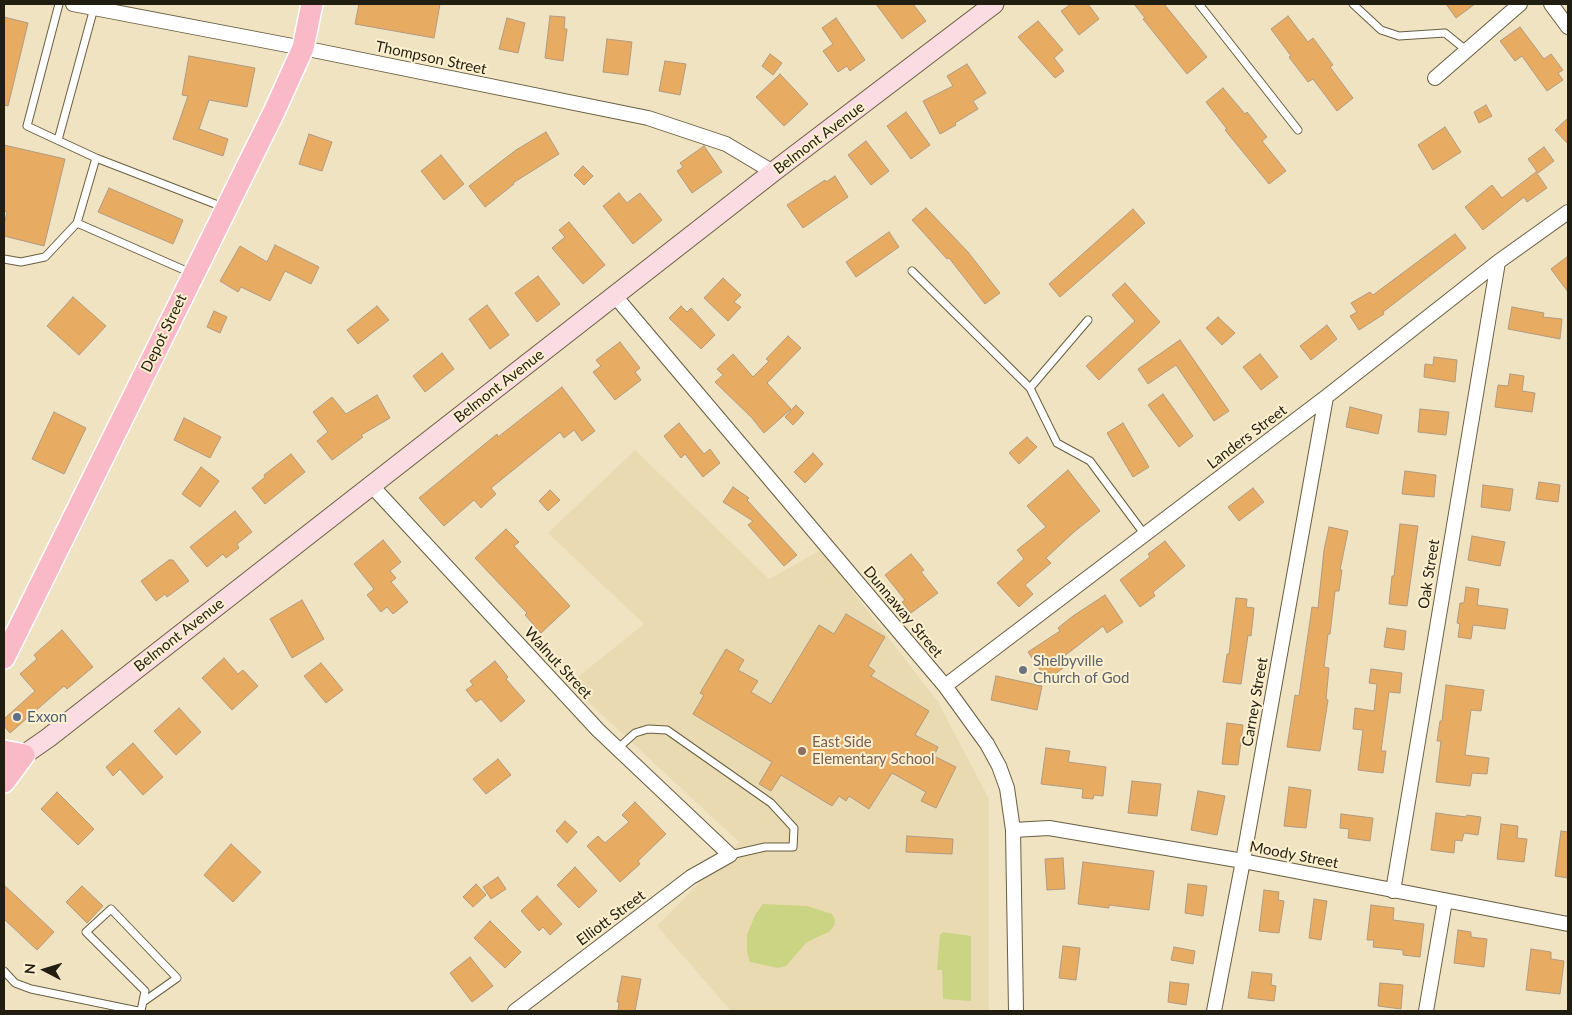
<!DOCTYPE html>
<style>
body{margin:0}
#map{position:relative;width:1572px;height:1015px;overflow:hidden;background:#f0e3c2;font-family:Lato,sans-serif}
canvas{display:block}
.frame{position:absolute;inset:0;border:5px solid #211d10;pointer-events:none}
.north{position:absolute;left:20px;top:945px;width:50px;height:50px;-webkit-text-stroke:4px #fdf0cf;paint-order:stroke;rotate:275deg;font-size:14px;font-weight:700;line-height:20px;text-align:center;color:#211d10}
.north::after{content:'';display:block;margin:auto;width:18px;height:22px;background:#211d10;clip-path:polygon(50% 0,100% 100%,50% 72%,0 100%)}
</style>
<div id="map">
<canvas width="1572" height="1015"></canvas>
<div class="frame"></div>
<div class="north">N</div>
</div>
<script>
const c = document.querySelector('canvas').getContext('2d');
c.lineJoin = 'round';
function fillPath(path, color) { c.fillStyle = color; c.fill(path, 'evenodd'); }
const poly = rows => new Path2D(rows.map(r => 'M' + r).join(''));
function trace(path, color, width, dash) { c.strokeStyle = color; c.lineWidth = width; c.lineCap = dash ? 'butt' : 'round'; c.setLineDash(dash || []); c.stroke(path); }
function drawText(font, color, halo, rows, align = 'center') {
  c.font = font + ' Lato,sans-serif'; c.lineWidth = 4; c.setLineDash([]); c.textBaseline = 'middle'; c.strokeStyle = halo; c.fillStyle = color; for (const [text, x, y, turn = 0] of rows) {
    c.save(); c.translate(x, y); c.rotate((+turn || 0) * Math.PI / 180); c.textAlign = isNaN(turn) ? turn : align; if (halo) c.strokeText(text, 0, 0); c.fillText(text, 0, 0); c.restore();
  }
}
const built = poly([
 [635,450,769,579,821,550,938,702,989,799,989,1011,731,1011,657,926,739,842,569,684,644,624,548,533]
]);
const green = poly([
 [763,904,807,906,832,914,835,920,834,926,829,932,815,938,806,943,786,966,778,968,750,962,747,951,747,935,755,915],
 [942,932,971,936,971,1001,943,999,942,970,937,970,940,934,942,934]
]);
const building = poly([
 [359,4,440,4,434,38,355,24,359,4],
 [876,4,913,4,926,21,902,39,876,4],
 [1071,4,1088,4,1099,19,1079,35,1061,11,1071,4],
 [1134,4,1164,4,1207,57,1187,74,1143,19,1145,18,1134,4],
 [1446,4,1475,4,1456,18,1446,4],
 [550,16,565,17,564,29,567,29,563,61,545,58,550,16],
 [1288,16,1308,42,1313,38,1333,65,1330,67,1353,98,1337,111,1313,79,1308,82,1289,57,1291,56,1271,29,1288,16],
 [4,17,28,23,8,106,4,105,4,17],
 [507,18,525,23,518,53,499,49,507,18],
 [836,18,865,60,850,71,847,66,838,72,823,51,833,44,822,28,836,18],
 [1038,21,1063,50,1054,58,1064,71,1055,78,1018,37,1038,21],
 [1520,27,1544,59,1551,54,1563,70,1558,73,1563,80,1547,91,1522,56,1515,61,1500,41,1520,27],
 [607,39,632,42,628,75,603,72,607,39],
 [770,54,782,63,773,75,762,66,770,54],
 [189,56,255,68,247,107,209,100,199,129,228,139,223,156,173,139,188,96,182,95,189,56],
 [665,61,686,64,680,95,659,91,665,61],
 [967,64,986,93,973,101,978,109,955,123,956,125,940,134,923,101,953,86,947,76,967,64],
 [780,74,808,104,784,126,756,97,780,74],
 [1223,88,1245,114,1247,112,1267,137,1262,141,1286,171,1269,184,1225,130,1227,129,1206,102,1223,88],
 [1486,105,1492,116,1479,123,1474,112,1486,105],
 [906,112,930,145,911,159,887,126,906,112],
 [1568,118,1568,144,1555,130,1568,118],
 [1445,127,1461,152,1433,170,1418,145,1445,127],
 [546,132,559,154,513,183,514,184,485,207,469,186,516,150,546,132],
 [309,134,332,142,322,171,299,164,309,134],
 [866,141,889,171,871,185,848,155,866,141],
 [4,145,65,159,44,246,4,236,4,225,7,212,4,211,4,145],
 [704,146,722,172,692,193,677,171,683,167,680,163,704,146],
 [1544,147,1554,161,1538,173,1528,159,1544,147],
 [441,155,464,184,444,200,421,171,441,155],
 [583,166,593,176,584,185,574,175,583,166],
 [1536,172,1547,188,1527,202,1524,197,1483,230,1465,207,1492,185,1502,198,1536,172],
 [835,176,848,197,803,228,787,205,825,180,826,182,835,176],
 [109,188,183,220,173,244,98,212,109,188],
 [619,193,627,203,640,193,662,220,633,244,603,206,619,193],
 [926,208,968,252,1000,293,985,304,949,258,947,259,912,220,926,208],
 [1133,209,1145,223,1060,297,1049,284,1133,209],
 [569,222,605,265,583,284,552,248,565,237,559,230,569,222],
 [889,232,899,247,856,277,846,262,889,232],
 [1455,234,1466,248,1383,312,1384,314,1359,330,1350,316,1357,312,1351,303,1370,292,1373,295,1455,234],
 [275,245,319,267,311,284,285,271,270,301,241,287,238,292,220,281,240,246,267,262,275,245],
 [1568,256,1568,292,1551,269,1568,256],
 [538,276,560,304,537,322,515,293,538,276],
 [723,278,741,295,734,302,741,307,728,321,704,298,723,278],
 [1125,283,1160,322,1099,380,1086,366,1135,321,1112,295,1125,283],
 [73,297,106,326,79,355,47,326,73,297],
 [487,305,509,335,490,349,469,319,487,305],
 [377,306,389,320,358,344,347,330,377,306],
 [681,306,687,312,691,308,715,335,701,349,669,318,681,306],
 [1512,307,1544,313,1543,317,1562,319,1560,339,1508,329,1512,307],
 [214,311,227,317,220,333,207,327,214,311],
 [1218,317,1235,333,1222,345,1206,328,1218,317],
 [1327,325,1337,339,1311,360,1300,346,1327,325],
 [788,336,801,348,767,383,791,409,764,433,752,418,715,382,723,375,717,369,733,354,753,377,769,361,766,359,788,336],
 [1180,340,1229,411,1214,421,1176,365,1148,384,1138,369,1180,340],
 [620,342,640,368,635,372,641,380,615,400,593,372,601,366,596,360,620,342],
 [442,353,454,369,425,392,413,376,442,353],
 [1260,354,1278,377,1261,390,1243,367,1260,354],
 [1434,357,1457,360,1455,382,1424,377,1425,364,1433,365,1434,357],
 [1510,374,1524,376,1522,391,1535,393,1532,412,1495,407,1498,385,1508,386,1510,374],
 [562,387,595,431,582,441,574,430,564,438,560,432,491,488,496,494,481,508,474,500,444,526,419,498,497,434,498,437,562,387],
 [1163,394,1193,436,1179,447,1148,405,1163,394],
 [377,395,390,418,361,435,363,437,332,460,317,441,328,432,313,412,332,397,346,414,377,395],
 [796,405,804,413,793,425,785,417,796,405],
 [1350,407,1382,415,1378,434,1346,427,1350,407],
 [1420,409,1449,412,1446,435,1418,432,1420,409],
 [54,412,86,428,64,474,32,459,54,412],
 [184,418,221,437,210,458,174,440,184,418],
 [679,423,704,454,710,449,720,463,703,477,685,454,681,458,664,436,679,423],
 [1123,423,1149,467,1133,477,1107,433,1123,423],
 [1027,437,1037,447,1019,464,1009,453,1027,437],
 [813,453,823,464,805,483,794,472,813,453],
 [291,454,305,472,265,504,252,488,265,477,264,475,291,454],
 [201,467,219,481,200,507,182,494,201,467],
 [1068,470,1100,511,1074,532,1046,558,1051,563,1025,585,1033,594,1019,607,997,583,1024,559,1017,550,1046,527,1027,506,1068,470],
 [1405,471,1436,475,1434,497,1402,494,1405,471],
 [1539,482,1560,485,1558,502,1536,499,1539,482],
 [1483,485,1513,489,1510,511,1481,507,1483,485],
 [733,487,749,498,747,500,797,555,784,566,748,525,753,521,723,502,733,487],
 [1253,488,1264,502,1239,521,1228,507,1253,488],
 [550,490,560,500,548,511,539,501,550,490],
 [235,511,252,532,237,544,239,548,226,558,223,554,207,567,190,547,235,511],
 [1400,524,1418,526,1407,606,1389,604,1392,576,1394,576,1400,524],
 [1329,527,1348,531,1340,570,1342,570,1339,591,1335,591,1330,634,1328,634,1324,667,1329,668,1326,699,1328,700,1320,751,1287,747,1295,695,1299,696,1312,607,1318,608,1324,550,1329,527],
 [506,529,519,542,514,546,570,606,541,633,525,615,527,613,475,558,506,529],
 [1472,536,1505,542,1500,566,1468,560,1472,536],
 [383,540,401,562,390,571,396,578,391,582,408,602,393,614,387,607,381,612,367,595,374,589,354,564,383,540],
 [1165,541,1185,566,1153,592,1155,596,1140,607,1120,580,1150,557,1148,554,1165,541],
 [911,554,924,570,921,572,938,593,911,613,902,602,905,600,885,575,911,554],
 [169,560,173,560,189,581,167,597,165,594,156,601,141,581,169,560],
 [1466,587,1479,589,1477,605,1508,609,1505,629,1473,625,1471,639,1458,637,1460,624,1457,623,1460,603,1464,603,1466,587],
 [1105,595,1123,622,1107,633,1103,626,1058,661,1063,668,1047,680,1028,652,1060,631,1058,628,1073,616,1105,595],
 [1236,598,1247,599,1246,607,1254,608,1251,636,1248,635,1241,684,1223,682,1227,654,1229,654,1236,598],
 [302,600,324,639,292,658,270,619,302,600],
 [846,614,885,637,868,666,875,671,871,676,929,711,915,735,938,747,934,756,956,767,936,808,921,801,926,792,892,773,869,809,849,796,846,801,839,796,832,806,781,775,771,791,759,784,772,762,693,714,704,695,700,693,726,649,744,660,738,670,758,681,751,692,771,704,819,625,834,634,846,614],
 [1387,628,1406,631,1404,650,1384,647,1387,628],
 [62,630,93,667,67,689,64,686,10,733,4,726,4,719,35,691,20,674,37,659,34,655,62,630],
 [224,658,238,674,243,670,258,686,232,710,202,678,224,658],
 [495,661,508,677,506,679,525,701,501,722,481,699,476,702,466,690,473,685,470,681,495,661],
 [321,663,343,690,326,703,304,676,321,663],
 [1371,669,1402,673,1400,693,1389,692,1381,751,1386,751,1383,773,1358,770,1363,730,1353,729,1355,708,1374,711,1377,684,1369,683,1371,669],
 [996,676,1042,686,1037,710,991,700,996,676],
 [1446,685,1484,690,1481,711,1471,710,1465,755,1489,758,1487,774,1472,773,1470,786,1436,782,1441,741,1437,741,1440,721,1442,721,1446,685],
 [179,708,201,732,176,755,154,731,179,708],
 [1227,723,1243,725,1238,765,1222,764,1227,723],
 [133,743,163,777,143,795,120,769,113,776,106,767,133,743],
 [1046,748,1070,751,1068,762,1106,767,1103,796,1094,795,1093,799,1082,798,1083,789,1041,784,1046,748],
 [498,759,511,775,486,794,473,779,498,759],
 [1132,781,1161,784,1157,816,1128,813,1132,781],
 [1289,787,1311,790,1306,828,1284,826,1289,787],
 [1198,791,1225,796,1217,835,1191,830,1198,791],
 [57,792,94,829,78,845,41,809,57,792],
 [635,802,666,834,638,861,640,864,620,882,587,846,598,836,605,843,629,822,622,815,635,802],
 [1436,813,1466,817,1467,815,1481,817,1478,835,1464,833,1462,841,1455,840,1454,853,1431,850,1436,813],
 [1341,814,1373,818,1370,841,1348,838,1349,829,1340,828,1341,814],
 [565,821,577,832,567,843,556,831,565,821],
 [1501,824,1518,826,1517,838,1527,839,1524,862,1497,859,1501,824],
 [1561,831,1568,832,1568,878,1555,876,1561,831],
 [907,836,953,839,952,854,906,852,907,836],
 [231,844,261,872,233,902,204,875,231,844],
 [1063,858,1065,889,1047,890,1045,859,1063,858],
 [1083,862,1154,871,1149,910,1109,905,1109,908,1078,904,1083,862],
 [575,867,597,891,579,908,557,885,575,867],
 [498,877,506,889,491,899,483,887,498,877],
 [476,884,486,895,473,907,463,897,476,884],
 [1188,884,1207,886,1203,916,1185,913,1188,884],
 [4,885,54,932,37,950,4,919,4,885],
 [82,886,103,906,87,923,66,902,82,886],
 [1264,890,1279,892,1278,900,1284,901,1279,933,1259,931,1264,890],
 [537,896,562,924,550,935,543,927,539,931,521,911,537,896],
 [1314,899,1327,901,1321,940,1309,938,1314,899],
 [1371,905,1394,908,1393,920,1424,924,1420,957,1403,955,1403,950,1373,947,1374,940,1367,940,1371,905],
 [490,921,521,952,505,968,474,938,490,921],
 [1458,930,1471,932,1471,937,1487,939,1484,967,1454,963,1458,930],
 [1063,946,1080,948,1076,980,1059,978,1063,946],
 [1174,947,1195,951,1193,964,1171,960,1174,947],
 [1531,949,1551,952,1551,959,1564,961,1560,994,1526,990,1531,949],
 [470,957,493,986,472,1002,450,973,470,957],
 [1252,972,1272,974,1271,985,1276,986,1274,1001,1248,998,1252,972],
 [622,976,641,979,635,1011,618,1011,619,1002,617,1002,622,976],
 [1170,982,1189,984,1186,1005,1168,1002,1170,982],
 [1380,983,1403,985,1401,1009,1378,1006,1380,983]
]);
const service = poly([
 [59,4,27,126,96,158],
 [1199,4,1298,130],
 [1353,4,1381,30,1399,36,1445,33,1466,50],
 [58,140,94,8],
 [77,223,191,273],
 [4,259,21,262,45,257,77,223,96,158,223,207],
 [912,271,1030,388],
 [1088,320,1030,388,1057,443,1090,461,1145,535],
 [617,749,635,733,648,729,667,730,771,803,794,828,793,847,765,847,730,855],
 [4,971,15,983,31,989,138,1011],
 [141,1011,145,991,86,932,111,909,177,978,143,1002]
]);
const minor = poly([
 [73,4,303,48,648,118,726,144,773,172],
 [1551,4,1568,27],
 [1435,78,1520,4],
 [615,296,945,686,987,744,999,766,1007,788,1013,830,1016,1011],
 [371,485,598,730,730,855,691,877,515,1011],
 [945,686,1326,397,1498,262,1568,212],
 [1013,830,1049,828,1243,861,1568,924],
 [1393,891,1498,262],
 [1214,1011,1243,861,1326,397],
 [1426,1011,1445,901]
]);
const secondary = poly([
 [12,763,48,738,773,172,994,4]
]);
const primary = poly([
 [4,658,274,112,303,48,312,4],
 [4,751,24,755,4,782]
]);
const markers = [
 [1023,670,5,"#6b7280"],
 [17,717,5,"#5c6f8a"],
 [802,751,5,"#8d6e63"]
];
const streetNames = [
 ["Thompson Street",431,58,12],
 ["Belmont Avenue",819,138,-37],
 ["Depot Street",164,333,-64],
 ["Belmont Avenue",499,386,-38],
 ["Landers Street",1247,437,-37],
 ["Oak Street",1429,574,-81],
 ["Dunnaway Street",903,612,50],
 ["Belmont Avenue",179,635,-38],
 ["Walnut Street",558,663,47],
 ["Carney Street",1255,702,-80],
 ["Moody Street",1294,855,11],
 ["Elliott Street",611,918,-37]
];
const worshipNames = [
 ["Shelbyville",1033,661],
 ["Church of God",1033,678]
];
const serviceNames = [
 ["Exxon",27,717]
];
const educationNames = [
 ["East Side",812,742],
 ["Elementary School",812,759]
];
fillPath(built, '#e9dab1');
fillPath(green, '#cad482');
fillPath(building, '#e7ab62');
trace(building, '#b19a80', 1);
trace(service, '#695e40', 9);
trace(minor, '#695e40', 16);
trace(secondary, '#695e40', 21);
trace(primary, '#fff', 24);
trace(service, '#fff', 7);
trace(minor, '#fff', 14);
trace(secondary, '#fcdce3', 19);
trace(primary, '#fab9c7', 21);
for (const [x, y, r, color] of markers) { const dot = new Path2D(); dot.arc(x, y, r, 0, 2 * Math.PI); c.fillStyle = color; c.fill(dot); trace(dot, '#fdf0cf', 2); }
drawText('15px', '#211d10', '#fdf0cf', streetNames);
drawText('15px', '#5b616d', '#fdf0cf', worshipNames, 'left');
drawText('15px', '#4e5e75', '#fdf0cf', serviceNames, 'left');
drawText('15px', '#785e54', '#fdf0cf', educationNames, 'left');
</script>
